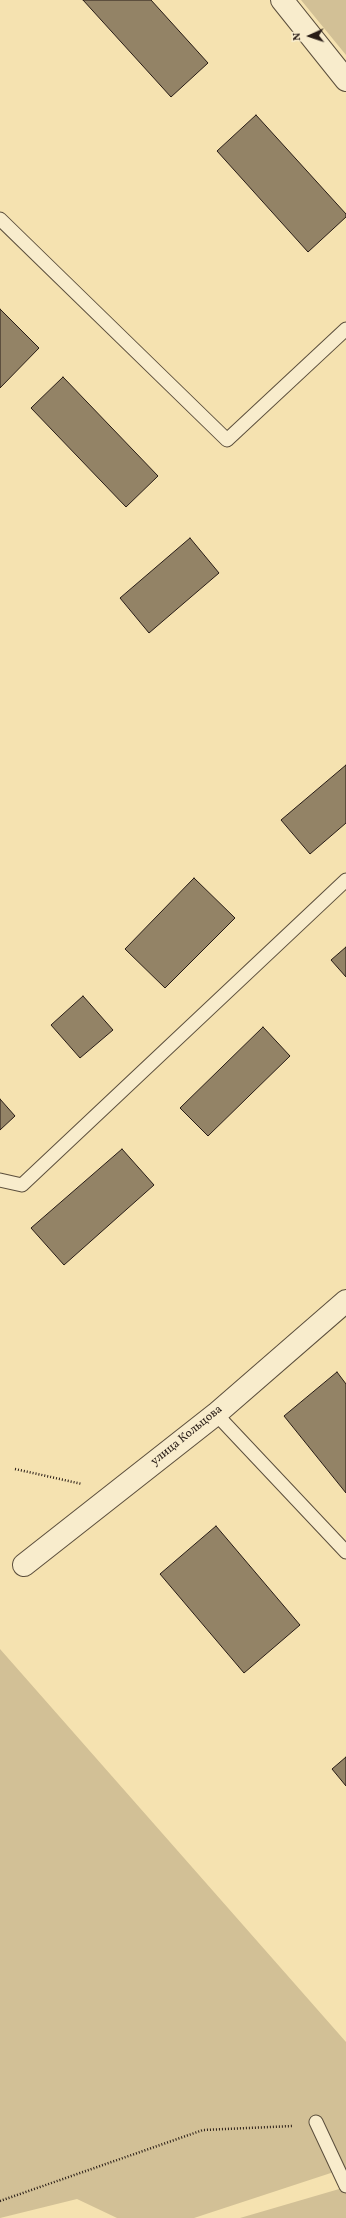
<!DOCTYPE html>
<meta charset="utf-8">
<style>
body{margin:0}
#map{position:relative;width:346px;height:2218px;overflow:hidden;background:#f5e2b0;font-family:Vollkorn,serif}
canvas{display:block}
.north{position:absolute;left:290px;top:16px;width:40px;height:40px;-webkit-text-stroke:3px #f8eccc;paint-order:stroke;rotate:267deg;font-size:11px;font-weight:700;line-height:16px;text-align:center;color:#281c16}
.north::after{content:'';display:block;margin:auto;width:14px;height:18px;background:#281c16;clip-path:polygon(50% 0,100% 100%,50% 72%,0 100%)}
</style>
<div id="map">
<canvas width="346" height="2218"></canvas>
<div class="north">N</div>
</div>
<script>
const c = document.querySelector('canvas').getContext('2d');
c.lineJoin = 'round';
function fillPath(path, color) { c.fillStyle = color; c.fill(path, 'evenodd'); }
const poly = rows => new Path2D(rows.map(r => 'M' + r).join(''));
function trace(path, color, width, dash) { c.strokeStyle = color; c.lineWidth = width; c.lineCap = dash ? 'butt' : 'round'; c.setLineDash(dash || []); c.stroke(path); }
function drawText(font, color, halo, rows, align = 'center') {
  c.font = font + ' Vollkorn,serif'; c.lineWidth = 3; c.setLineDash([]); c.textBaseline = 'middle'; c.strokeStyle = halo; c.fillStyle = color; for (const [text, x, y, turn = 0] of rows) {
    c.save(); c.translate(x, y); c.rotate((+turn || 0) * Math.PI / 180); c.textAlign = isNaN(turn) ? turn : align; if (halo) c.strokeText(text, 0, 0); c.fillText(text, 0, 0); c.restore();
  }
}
const green = poly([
 [301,0,346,0,346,55],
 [0,1649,346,2042,346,2168,194,2218,117,2218,77,2199,0,2218],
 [346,2187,346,2218,240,2218]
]);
const building = poly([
 [83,0,151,0,208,63,171,97,83,0],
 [256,115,346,214,346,217,308,252,217,151,256,115],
 [0,309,39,348,0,388,0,309],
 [63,377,158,476,126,507,31,408,63,377],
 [190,538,219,573,149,633,120,598,190,538],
 [346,765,346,823,310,854,281,820,346,765],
 [194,878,235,918,165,988,125,949,194,878],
 [346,947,346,977,331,960,346,947],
 [83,996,113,1030,80,1058,51,1025,83,996],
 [263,1027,290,1056,208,1136,180,1108,263,1027],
 [0,1099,15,1116,0,1130,0,1099],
 [122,1149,154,1185,64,1265,31,1228,122,1149],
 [337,1372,346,1384,346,1493,284,1416,337,1372],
 [216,1526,300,1625,244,1673,160,1574,216,1526],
 [346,1757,346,1786,332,1769,346,1757]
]);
const path = poly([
 [15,1469,82,1484],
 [0,2201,203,2130,293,2126]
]);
const lane = poly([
 [0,219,227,440,346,329],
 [0,1180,22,1185,346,880],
 [216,1414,346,1552],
 [316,2122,346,2186]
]);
const street = poly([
 [282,0,346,80],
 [24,1565,216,1414,346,1301]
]);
const streetNames = [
 ["улица Кольцова",187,1436,-39]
];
fillPath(green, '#d2c096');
fillPath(building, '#938366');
trace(building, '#281c16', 1);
trace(lane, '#5b4e3c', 15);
trace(street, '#5b4e3c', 24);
trace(path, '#281c16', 2.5, [1, 2]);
trace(lane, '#f8eccc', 13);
trace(street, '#f8eccc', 22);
drawText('12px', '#281c16', '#f8eccc', streetNames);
</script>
